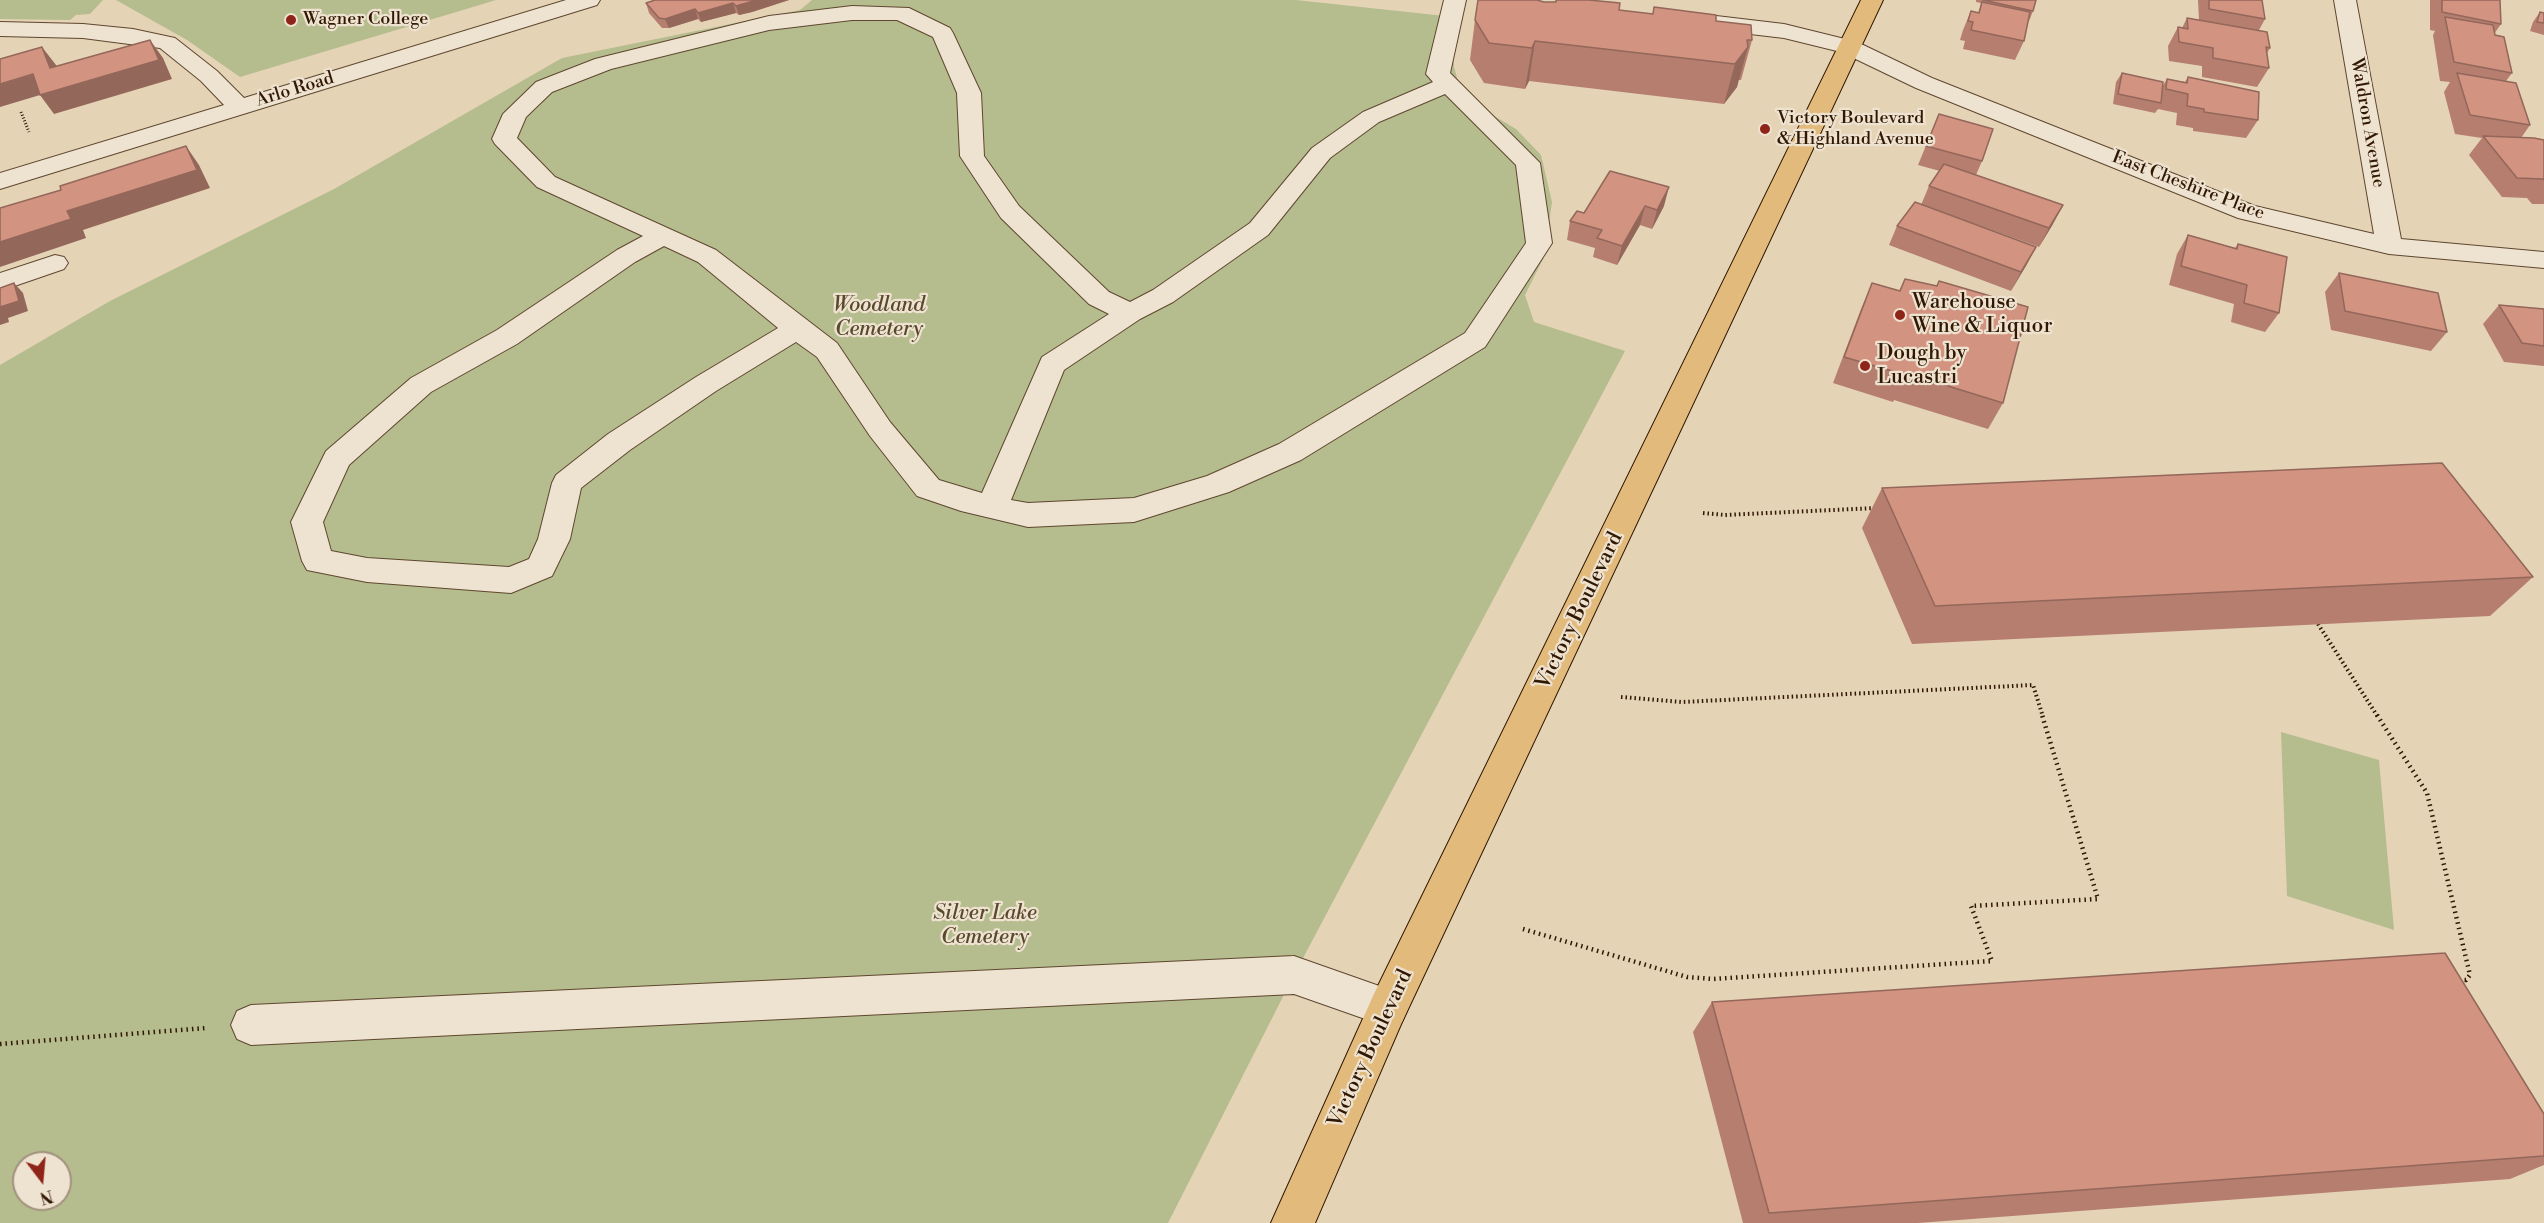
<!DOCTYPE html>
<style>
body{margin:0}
#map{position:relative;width:2544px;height:1223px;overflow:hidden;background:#e5d3b6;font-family:"Libre Bodoni",serif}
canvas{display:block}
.north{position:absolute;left:12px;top:1151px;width:60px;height:60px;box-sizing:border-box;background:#eee2d0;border:2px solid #a2917e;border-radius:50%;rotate:164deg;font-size:16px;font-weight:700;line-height:24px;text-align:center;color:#311802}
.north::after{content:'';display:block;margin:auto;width:21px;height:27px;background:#8f2418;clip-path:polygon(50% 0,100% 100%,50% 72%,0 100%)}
</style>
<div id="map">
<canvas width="2544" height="1223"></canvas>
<div class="north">N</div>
</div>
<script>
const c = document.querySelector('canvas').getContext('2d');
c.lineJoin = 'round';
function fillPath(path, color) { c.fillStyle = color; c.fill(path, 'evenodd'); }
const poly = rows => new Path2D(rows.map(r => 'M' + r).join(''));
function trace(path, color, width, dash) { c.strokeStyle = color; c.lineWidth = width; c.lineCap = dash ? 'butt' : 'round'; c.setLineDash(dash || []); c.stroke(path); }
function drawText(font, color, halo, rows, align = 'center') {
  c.font = font + ' "Libre Bodoni",serif'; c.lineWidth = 4.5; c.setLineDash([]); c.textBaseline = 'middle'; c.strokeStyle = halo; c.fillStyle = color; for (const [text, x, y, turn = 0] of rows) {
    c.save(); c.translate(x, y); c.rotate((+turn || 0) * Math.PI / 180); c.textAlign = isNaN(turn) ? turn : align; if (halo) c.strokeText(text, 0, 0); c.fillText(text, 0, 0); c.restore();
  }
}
const green = poly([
 [0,0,103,0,90,14,76,15,70,20,0,19],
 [116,0,496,0,240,77,187,40],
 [812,0,1296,0,1463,18,1453,44,1454,67,1458,81,1489,113,1516,129,1541,155,1552,202,1544,257,1525,295,1534,322,1625,351,1294,975,1168,1223,0,1223,0,365,110,301,334,189,562,58,800,10],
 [24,1163,60,1163,60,1199,24,1199],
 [2281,732,2379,760,2394,930,2287,896]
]);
const pathFar2 = poly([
 [21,112,29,132]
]);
const pathFar1 = poly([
 [1703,513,1725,515,1876,508],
 [2318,624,2378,717],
 [1621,697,1682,702,2033,685,2043,717]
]);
const path = poly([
 [2377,715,2427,793,2470,975,2466,980,2456,980],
 [1523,929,1687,977,1713,979,1992,961,1971,906,2098,899,2042,715],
 [0,1044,206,1028]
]);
const minor = poly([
 [566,0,600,0,597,5,0,189,0,173,224,105,201,81,160,48,83,38,0,36,0,22,83,24,133,29,175,38,217,71,244,98,566,0],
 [1444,0,1466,0,1450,73,1540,163,1552,243,1485,347,1301,460,1229,492,1134,522,1028,527,961,511,917,496,870,436,817,357,796,342,716,391,630,450,581,488,570,539,552,576,511,593,367,582,307,570,302,561,291,522,326,451,411,378,497,330,617,250,643,236,537,187,495,144,492,139,503,114,536,82,595,59,769,16,852,6,909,8,950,28,953,33,981,93,984,156,1019,206,1109,292,1130,302,1153,290,1250,223,1312,148,1363,112,1433,82,1426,74,1444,0],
 [852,20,897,20,933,37,957,93,960,156,1001,218,1089,304,1109,314,1042,357,982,493,939,480,890,422,837,343,716,250,555,177,517,138,526,117,552,92,611,69,769,30,852,20],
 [1445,94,1516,165,1526,243,1465,333,1279,444,1207,476,1134,498,1028,503,1011,500,1064,370,1140,319,1173,302,1268,235,1330,158,1379,122,1445,94],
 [664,246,698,262,778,328,696,377,608,434,556,475,552,483,538,539,529,559,509,567,367,558,331,551,323,522,349,465,431,392,517,344,635,262,664,246],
 [2334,0,2356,0,2401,239,2544,252,2544,268,2389,254,2238,218,1916,88,1841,52,1784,38,1708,29,1700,27,1697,22,1700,17,1708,15,1784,24,1857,42,1932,78,2255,206,2374,234,2334,0],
 [55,255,64,257,68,263,64,269,0,291,0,273,55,255],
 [1294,956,1402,994,1408,1008,1402,1022,1388,1027,1294,994,251,1045,237,1039,231,1025,237,1011,251,1005,1294,956]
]);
const major = poly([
 [1861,0,1883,0,1402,1022,1315,1223,1271,1223,1374,994,1861,0]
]);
const wall = poly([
 [789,0,752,12,739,15,736,13,701,22,698,19,669,28,662,28,649,13,646,3],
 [1976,0,2036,0,2033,11,2029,21,2028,20,2024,41,2015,60,1963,49,1965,41,1960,40,1963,30,1971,11,1978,13,1980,8,1981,3,1976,2],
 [2198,0,2262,0,2265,19,2259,30,2270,48,2267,53,2269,68,2257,87,2202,77,2202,66,2169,61,2168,46,2178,27,2182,28,2187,18,2199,20],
 [2430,0,2500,0,2501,24,2494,34,2512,73,2506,81,2530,125,2521,138,2544,140,2544,204,2532,204,2527,198,2502,197,2469,155,2482,138,2455,134,2444,92,2450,82,2440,81,2433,35,2435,31,2430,30],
 [1544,2,1716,21,1752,40,1741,80,1738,80,1737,87,1724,104,1529,81,1525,89,1484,83,1470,60,1475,20],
 [2540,12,2544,13,2544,35,2530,31,2533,22],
 [2122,73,2162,87,2167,79,2185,82,2188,77,2258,120,2246,138,2193,131,2193,128,2176,125,2177,113,2158,109,2155,113,2113,104,2116,82],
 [1939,114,1982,161,1976,175,2053,224,2039,247,1959,218,2036,247,2011,291,1889,245,1897,226,1921,205,1929,186,1940,171,1918,165],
 [1610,171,1664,206,1652,229,1640,225,1617,265,1593,257,1595,248,1567,240,1570,221,1584,213],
 [2188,235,2235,248,2238,244,2279,313,2265,332,2231,322,2234,304,2169,285,2177,254],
 [2339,273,2447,332,2431,351,2331,330,2325,292],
 [1905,279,2003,403,1988,429,1894,400,1893,402,1833,383,1861,309,1872,283,1899,291],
 [2499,305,2544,309,2544,366,2504,362,2483,324],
 [1882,488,2533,577,2490,616,1912,644,1862,528],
 [1712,1002,2544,1114,2544,1165,2510,1179,1918,1223,1743,1223,1693,1032]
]);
const shadedWall = poly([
 [757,0,789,0,752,12,739,15,736,6],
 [733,3,736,13,701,22,698,13],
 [695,9,698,19,669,28,665,19],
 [150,40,163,58,172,79,54,114,40,95,0,107,0,84],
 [1535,41,1529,81,1525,89,1532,48],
 [42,47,56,65,64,87,50,68],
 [1748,47,1737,87,1724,104,1735,64],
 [186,146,199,165,210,188,83,230,86,238,0,267,0,242,67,211],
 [1669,187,1664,206,1652,229,1657,210],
 [2063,205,2053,224,2039,247,2049,228],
 [1645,206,1640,225,1617,265,1622,246],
 [2036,247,2026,266,2011,291,2021,272],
 [14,283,23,293,28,311,8,318,9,322,0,325,0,307]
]);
const building = poly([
 [655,0,757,0,736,6,733,3,698,13,695,9,665,19,659,18,646,3,655,0],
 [1478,0,1537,0,1544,2,1556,2,1556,0,1589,0,1620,3,1619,10,1653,14,1654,7,1716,15,1716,21,1751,25,1752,40,1747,40,1748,47,1735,64,1535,41,1532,48,1489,43,1475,20,1478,0],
 [1983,0,2036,0,2033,11,1983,0],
 [2209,0,2262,0,2265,19,2209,9,2209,0],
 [2442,0,2500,0,2501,24,2442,12,2442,0],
 [1982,2,2030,12,2024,41,1971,30,1973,22,1968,21,1971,11,1979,13,1982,2],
 [2540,12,2544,13,2544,23,2537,22,2540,12],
 [2445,17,2493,25,2495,35,2504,37,2512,73,2454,62,2445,17],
 [2187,18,2267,32,2270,48,2266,47,2269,68,2213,58,2213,48,2179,42,2178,27,2188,29,2187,18],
 [150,40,159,60,40,95,33,74,0,84,0,59,42,47,50,68,150,40],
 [2122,73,2163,82,2161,103,2118,94,2122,73],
 [2457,73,2516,83,2530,125,2470,115,2457,73],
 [2188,77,2259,92,2258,120,2204,112,2204,109,2187,106,2188,94,2166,89,2167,79,2187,83,2188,77],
 [1939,114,1993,129,1982,161,1926,146,1939,114],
 [2483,136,2534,138,2544,140,2544,180,2543,179,2517,178,2483,136],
 [186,146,197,170,67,211,71,219,0,242,0,208,61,190,60,186,186,146],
 [1944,164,2063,205,2049,228,1929,186,1944,164],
 [1610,171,1669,187,1657,210,1645,206,1622,246,1597,238,1602,230,1570,221,1577,211,1584,213,1610,171],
 [1915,202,2036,247,2021,272,1897,226,1915,202],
 [2188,235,2237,249,2238,244,2287,257,2279,313,2244,303,2247,285,2181,266,2188,235],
 [2339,273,2438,293,2447,332,2345,311,2339,273],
 [1905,279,1937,286,1939,281,2028,307,2003,403,1906,373,1906,375,1844,357,1872,283,1900,291,1905,279],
 [14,283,19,301,0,307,0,288,14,283],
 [2499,305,2544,309,2544,346,2522,343,2499,305],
 [2442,463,2533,577,1935,606,1882,488,2442,463],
 [2445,953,2544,1114,2544,1156,1769,1213,1712,1002,2445,953]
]);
const markers = [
 [291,20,6,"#8f2418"],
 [1765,129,6,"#8f2418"],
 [1900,315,6,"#8f2418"],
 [1865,366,6,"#8f2418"]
];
const farPoinames = [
 ["Wagner College",303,20],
 ["Victory Boulevard",1777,119],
 ["& Highland Avenue",1777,140]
];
const farStreetnames = [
 ["Arlo Road",295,90,-17],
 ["Waldron Avenue",2367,123,80],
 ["East Cheshire Place",2188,186,21]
];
const poiNames = [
 ["Warehouse",1912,303],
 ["Wine & Liquor",1912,327],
 ["Dough by",1877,354],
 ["Lucastri",1877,378]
];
const parkNames = [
 ["Woodland",879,306],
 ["Cemetery",879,330],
 ["Silver Lake",985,914],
 ["Cemetery",985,938]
];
const streetNames = [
 ["Victory Boulevard",1580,611,-64],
 ["Victory Boulevard",1371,1049,-65]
];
fillPath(green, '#b5bc8e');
trace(minor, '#5e472f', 2);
trace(major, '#311802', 2);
trace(pathFar2, '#311802', 3, [1, 2]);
trace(pathFar1, '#311802', 4, [1.5, 3]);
trace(path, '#311802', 4.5, [1.5, 4]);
fillPath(minor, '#eee2d0');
fillPath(major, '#e2ba7b');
fillPath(wall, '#b57e6f');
fillPath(shadedWall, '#93675a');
fillPath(building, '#d29381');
trace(building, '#93675a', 1.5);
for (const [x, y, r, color] of markers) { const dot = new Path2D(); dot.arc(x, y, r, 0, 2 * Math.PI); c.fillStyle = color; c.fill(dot); trace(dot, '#eee2d0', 2); }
drawText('18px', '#311802', '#eee2d0', farPoinames, 'left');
drawText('18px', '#311802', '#eee2d0', farStreetnames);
drawText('21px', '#311802', '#eee2d0', poiNames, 'left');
drawText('italic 21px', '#59492c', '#eee2d0', parkNames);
drawText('21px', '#311802', '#eee2d0', streetNames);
</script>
